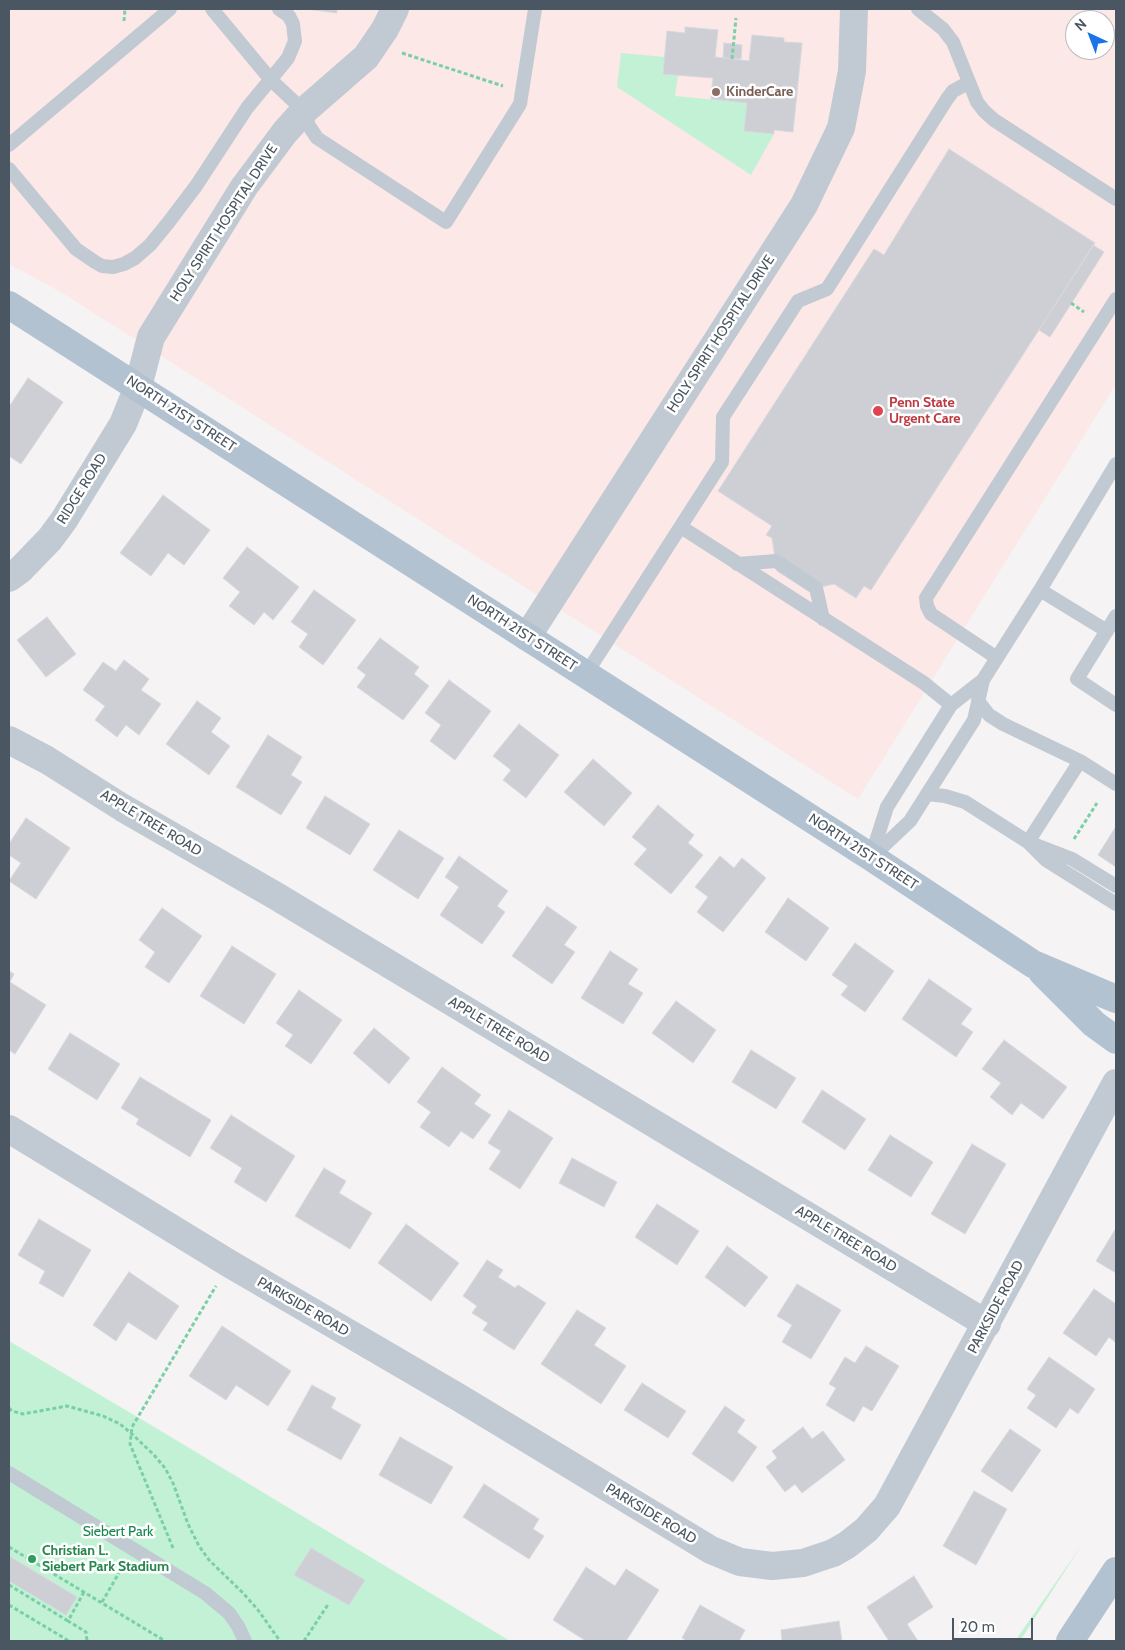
<!DOCTYPE html>
<style>
body{margin:0}
#map{position:relative;width:1125px;height:1650px;overflow:hidden;background:#f5f3f3;font-family:Cabin,sans-serif}
canvas{display:block}
.frame{position:absolute;inset:0;border:10px solid #4a5661;pointer-events:none}
.north{position:absolute;left:1065px;top:10px;width:50px;height:50px;box-sizing:border-box;background:#fff;border:1px solid #b7bbc0;border-radius:50%;rotate:317deg;font-size:14px;font-weight:700;line-height:20px;text-align:center;color:#4a5661}
.north::after{content:'';display:block;margin:auto;width:18px;height:22px;background:#1a73e8;clip-path:polygon(50% 0,100% 100%,50% 72%,0 100%)}
.scale{position:absolute;left:952px;top:1618px;width:81px;height:22px;box-sizing:border-box;border:2px solid #4a5661;border-top:0;padding-left:6px;font-size:15px;line-height:18px;white-space:nowrap;color:#4a5661;-webkit-text-stroke:4px #fff;paint-order:stroke}
</style>
<div id="map">
<canvas width="1125" height="1650"></canvas>
<div class="frame"></div>
<div class="north">N</div>
<div class="scale">20 m</div>
</div>
<script>
const c = document.querySelector('canvas').getContext('2d');
c.lineJoin = 'round';
function fillPath(path, color) { c.fillStyle = color; c.fill(path, 'evenodd'); }
const poly = rows => new Path2D(rows.map(r => 'M' + r).join(''));
function trace(path, color, width, dash) { c.strokeStyle = color; c.lineWidth = width; c.lineCap = dash ? 'butt' : 'round'; c.setLineDash(dash || []); c.stroke(path); }
function drawText(font, color, halo, rows, align = 'center') {
  c.font = font + ' Cabin,sans-serif'; c.lineWidth = 5; c.setLineDash([]); c.textBaseline = 'middle'; c.strokeStyle = halo; c.fillStyle = color; for (const [text, x, y, turn = 0] of rows) {
    c.save(); c.translate(x, y); c.rotate((+turn || 0) * Math.PI / 180); c.textAlign = isNaN(turn) ? turn : align; if (halo) c.strokeText(text, 0, 0); c.fillText(text, 0, 0); c.restore();
  }
}
const medical = poly([
 [9,9,1116,9,1116,384,858,799,61,292,9,264],
 [1075,20,1105,20,1105,50,1075,50]
]);
const green = poly([
 [621,53,665,57,663,74,678,75,675,96,747,103,744,131,774,134,751,175,617,87],
 [9,1341,156,1428,510,1641,9,1641],
 [1081,1546,1020,1641,1015,1641]
]);
const building = poly([
 [307,9,337,9,337,13,307,9],
 [685,27,718,30,715,57,749,61,752,35,784,38,784,42,802,43,793,132,774,130,774,134,744,131,747,103,711,99,713,78,663,74,667,31,685,33,685,27],
 [724,43,742,45,741,59,723,58,724,43],
 [949,149,1095,243,871,590,864,586,856,598,834,584,807,590,777,571,772,538,766,535,772,526,718,491,874,249,884,255,949,149],
 [1093,245,1104,252,1050,337,1039,330,1093,245],
 [28,378,63,402,21,464,9,456,9,407,28,378],
 [163,495,210,530,184,565,168,553,151,576,120,553,163,495],
 [247,547,299,587,273,620,264,612,254,625,229,606,240,592,223,578,247,547],
 [314,590,356,620,323,665,299,647,308,634,291,622,314,590],
 [47,617,76,654,46,677,17,640,47,617],
 [380,638,419,667,414,674,429,686,403,720,357,687,366,675,357,668,380,638],
 [124,660,149,679,141,690,161,704,139,735,126,725,117,737,95,720,105,706,83,690,103,662,116,671,124,660],
 [449,680,491,711,455,760,430,741,441,725,425,713,449,680],
 [197,701,221,718,211,732,230,746,209,775,166,744,197,701],
 [519,724,559,755,526,798,503,780,511,770,493,756,519,724],
 [268,735,302,757,291,775,302,782,281,815,236,787,268,735],
 [593,759,632,793,604,826,564,792,593,759],
 [325,796,370,824,350,855,306,828,325,796],
 [658,805,694,835,688,843,703,855,671,894,634,864,647,849,632,837,658,805],
 [26,818,70,848,36,899,9,881,21,863,9,855,9,844,26,818],
 [1115,828,1116,829,1116,867,1098,855,1115,828],
 [399,830,444,858,418,899,373,870,399,830],
 [459,856,508,891,497,906,505,912,482,944,440,915,459,887,445,877,459,856],
 [720,856,734,868,742,858,766,878,723,932,697,912,708,897,695,887,720,856],
 [788,898,829,928,806,961,765,932,788,898],
 [547,906,577,927,564,945,575,952,552,984,512,956,547,906],
 [162,908,202,936,169,983,145,967,155,952,139,940,162,908],
 [855,943,894,971,865,1012,841,995,848,986,832,975,855,943],
 [232,946,276,974,244,1024,200,996,232,946],
 [610,951,638,969,628,984,643,993,623,1024,581,998,610,951],
 [9,971,14,974,10,982,46,1005,15,1054,9,1050,9,971],
 [929,979,972,1009,961,1024,973,1032,956,1057,902,1019,929,979],
 [299,990,342,1020,311,1064,285,1046,293,1035,276,1023,299,990],
 [676,1001,716,1030,693,1063,652,1033,676,1001],
 [374,1028,410,1058,389,1084,353,1053,374,1028],
 [70,1033,120,1064,97,1100,48,1069,70,1033],
 [1004,1040,1067,1087,1043,1119,1021,1103,1012,1115,990,1097,1001,1083,982,1069,1004,1040],
 [751,1050,796,1078,776,1109,732,1082,751,1050],
 [442,1067,481,1095,474,1104,491,1115,473,1139,461,1131,449,1147,420,1127,431,1112,417,1102,442,1067],
 [140,1077,211,1120,190,1157,136,1124,139,1119,121,1108,140,1077],
 [822,1090,866,1119,845,1150,802,1122,822,1090],
 [509,1110,553,1138,520,1189,489,1169,501,1151,488,1143,509,1110],
 [231,1115,295,1156,266,1202,234,1182,242,1168,210,1148,231,1115],
 [890,1135,933,1162,911,1197,868,1170,890,1135],
 [972,1144,1006,1164,965,1234,931,1214,972,1144],
 [572,1158,617,1182,604,1207,559,1183,572,1158],
 [324,1168,346,1181,339,1193,372,1213,350,1249,295,1216,324,1168],
 [657,1204,699,1231,677,1265,635,1237,657,1204],
 [39,1219,91,1250,63,1297,39,1283,45,1271,18,1255,39,1219],
 [406,1224,459,1263,431,1301,378,1263,406,1224],
 [1116,1228,1116,1273,1096,1261,1116,1228],
 [727,1246,768,1277,745,1307,705,1277,727,1246],
 [487,1260,503,1270,498,1277,515,1288,518,1285,546,1303,514,1350,483,1330,488,1323,472,1313,477,1306,463,1296,487,1260],
 [129,1272,179,1306,156,1340,128,1322,116,1341,93,1325,129,1272],
 [797,1284,841,1310,811,1359,782,1342,792,1325,777,1316,797,1284],
 [1094,1289,1116,1304,1116,1343,1109,1337,1096,1356,1063,1333,1094,1289],
 [577,1310,606,1328,594,1345,626,1366,601,1404,541,1364,577,1310],
 [222,1326,291,1371,268,1406,236,1385,226,1400,189,1376,222,1326],
 [866,1346,899,1366,872,1411,863,1406,854,1422,826,1405,836,1388,829,1384,845,1357,855,1363,866,1346],
 [1049,1357,1095,1389,1078,1414,1070,1408,1056,1428,1027,1408,1036,1395,1027,1389,1049,1357],
 [642,1383,686,1411,668,1438,624,1410,642,1383],
 [312,1385,336,1398,331,1408,361,1425,341,1460,287,1430,312,1385],
 [725,1406,745,1420,737,1432,757,1447,733,1482,692,1454,725,1406],
 [803,1427,812,1439,823,1431,845,1460,802,1493,795,1484,785,1492,766,1467,777,1458,772,1451,803,1427],
 [1010,1429,1041,1450,1012,1492,981,1471,1010,1429],
 [400,1437,453,1467,431,1504,379,1475,400,1437],
 [484,1484,539,1519,533,1529,544,1536,529,1559,463,1517,484,1484],
 [974,1491,1007,1509,976,1565,943,1546,974,1491],
 [311,1548,365,1580,349,1605,294,1575,311,1548],
 [9,1556,77,1597,66,1615,9,1581,9,1556],
 [586,1567,615,1586,626,1569,659,1590,626,1641,586,1641,553,1620,586,1567],
 [914,1576,933,1607,907,1624,918,1641,889,1641,867,1607,914,1576],
 [700,1605,745,1630,739,1641,687,1641,682,1638,700,1605],
 [839,1621,842,1641,782,1641,781,1630,839,1621]
]);
const path = poly([
 [124,21,125,9],
 [402,53,503,86],
 [732,59,736,18],
 [1071,303,1084,312],
 [1074,839,1097,803],
 [9,1408,12,1411,23,1414,67,1406,103,1416,120,1424,132,1434,154,1455,165,1468,173,1483,188,1524,199,1546,209,1560,242,1592,258,1610,280,1641],
 [9,1547,165,1641],
 [173,1548,130,1444,132,1427,216,1286],
 [9,1585,68,1621],
 [84,1592,68,1621,86,1632,87,1641],
 [102,1602,123,1566],
 [9,1605,69,1641],
 [304,1641,329,1603]
]);
const lane = poly([
 [212,9,271,80,304,111,309,126,317,138,446,222,520,104,535,9],
 [918,9,943,29,953,42,977,102,984,111,994,120,1116,199],
 [9,145,170,9],
 [9,169,76,249,95,262,102,266,113,267,124,264,135,258,150,245,168,223,196,186,247,108,288,58,295,41,293,24,289,16,279,9],
 [681,527,924,683,951,705],
 [737,564,776,561,816,588,823,619],
 [1040,590,1107,631],
 [1116,616,1077,679,1116,705],
 [997,658,931,614,927,606,926,598,1116,299],
 [586,674,722,462,723,417,798,301,827,289,947,99,953,91,968,83],
 [978,701,989,715,1003,724,1080,761,1116,784],
 [1080,761,1028,842,1072,859,1116,886],
 [927,794,945,796,965,802,1028,842,1046,860,1116,904],
 [873,856,910,821,974,720,983,680],
 [871,857,887,807,951,705,983,680,1040,590,1116,464],
 [9,1473,205,1593,229,1613,238,1626,245,1641]
]);
const street = poly([
 [9,578,20,570,50,539,64,520,123,424,138,387,151,337,244,187,285,132,304,111,366,57,385,29,395,9],
 [527,637,804,205,841,128,852,71,854,9],
 [9,740,47,760,123,808,276,896,987,1324],
 [9,1129,230,1264,458,1397,711,1550,740,1562,772,1566,803,1563,833,1553,847,1545,866,1530,887,1506,1116,1083]
]);
const primary = poly([
 [9,305,871,857,1033,964,1116,999],
 [1042,972,1094,1024,1116,1040],
 [1070,1641,1116,1571]
]);
const markers = [
 [716,92,5,"#8d6e63"],
 [878,411,6,"#e0444e"],
 [32,1559,5,"#2e9e5b"]
];
const educationNames = [
 ["KinderCare",726,92]
];
const streetNames = [
 ["HOLY SPIRIT HOSPITAL DRIVE",224,223,-57],
 ["HOLY SPIRIT HOSPITAL DRIVE",721,334,-57],
 ["NORTH 21ST STREET",181,414,33],
 ["RIDGE ROAD",82,489,-58],
 ["NORTH 21ST STREET",522,633,33],
 ["APPLE TREE ROAD",151,823,31],
 ["NORTH 21ST STREET",863,852,33],
 ["APPLE TREE ROAD",499,1030,31],
 ["APPLE TREE ROAD",846,1239,31],
 ["PARKSIDE ROAD",303,1307,30],
 ["PARKSIDE ROAD",996,1307,-62],
 ["PARKSIDE ROAD",651,1514,31]
];
const healthNames = [
 ["Penn State",889,403],
 ["Urgent Care",889,419]
];
const parkNames = [
 ["Siebert Park",118,1532]
];
const leisureNames = [
 ["Christian L.",42,1551],
 ["Siebert Park Stadium",42,1567]
];
fillPath(medical, '#fce8e6');
fillPath(green, '#c3f1d5');
fillPath(building, '#cdcfd5');
trace(building, '#d7d9de', 1);
trace(path, '#7ad0a6', 3, [4, 2.5]);
trace(lane, '#c1cad2', 14);
trace(street, '#c1cad2', 28);
trace(primary, '#b3c2d1', 28);
for (const [x, y, r, color] of markers) { const dot = new Path2D(); dot.arc(x, y, r, 0, 2 * Math.PI); c.fillStyle = color; c.fill(dot); trace(dot, '#fff', 2); }
drawText('bold 14px', '#785e54', '#fff', educationNames, 'left');
drawText('14px', '#4a5661', '#fff', streetNames);
drawText('bold 14px', '#be3a42', '#fff', healthNames, 'left');
drawText('14px', '#17864f', '#fff', parkNames);
drawText('bold 14px', '#27864d', '#fff', leisureNames, 'left');
</script>
